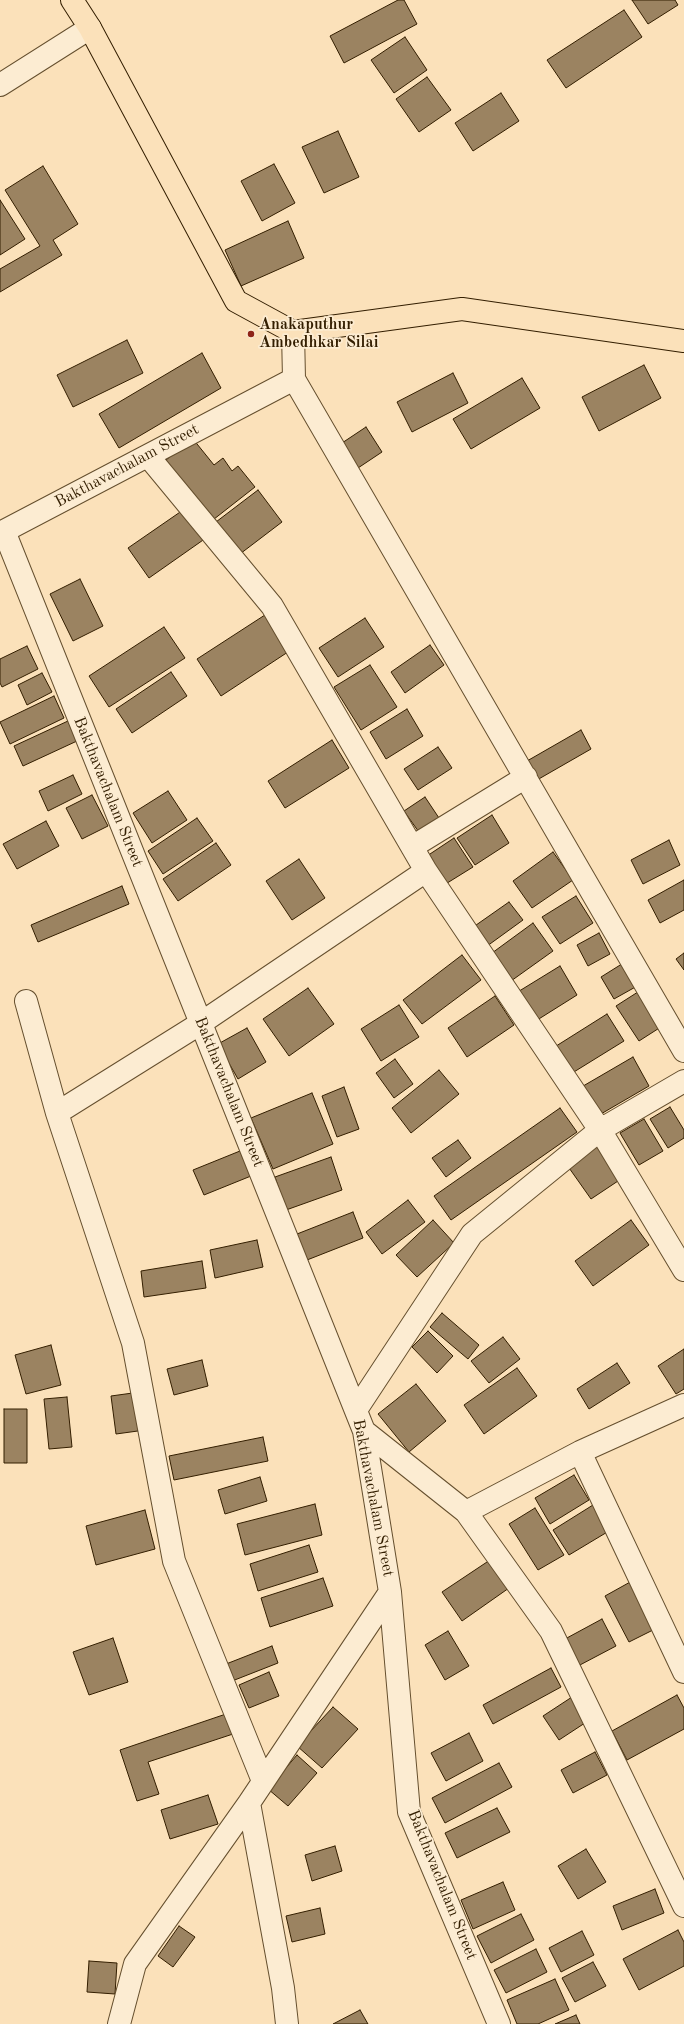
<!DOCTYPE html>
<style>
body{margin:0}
canvas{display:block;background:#fbe1ba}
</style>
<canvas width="684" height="2024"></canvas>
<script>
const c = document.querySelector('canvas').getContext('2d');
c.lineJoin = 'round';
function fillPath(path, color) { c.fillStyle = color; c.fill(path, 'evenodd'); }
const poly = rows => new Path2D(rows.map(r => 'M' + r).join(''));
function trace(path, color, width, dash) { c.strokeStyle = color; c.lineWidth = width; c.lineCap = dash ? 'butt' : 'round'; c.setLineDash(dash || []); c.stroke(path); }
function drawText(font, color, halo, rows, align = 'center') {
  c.font = font + ' "Old Standard TT",serif'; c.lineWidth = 3.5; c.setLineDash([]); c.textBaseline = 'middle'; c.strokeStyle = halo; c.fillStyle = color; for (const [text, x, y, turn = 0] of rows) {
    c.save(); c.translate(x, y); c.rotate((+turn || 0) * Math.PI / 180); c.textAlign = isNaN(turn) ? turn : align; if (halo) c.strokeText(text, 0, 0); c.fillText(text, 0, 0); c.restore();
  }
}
const building = poly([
 [398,0,404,0,417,24,344,63,330,36,398,0],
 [632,0,675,0,678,5,648,24,632,0],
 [624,10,642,37,566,88,547,60,624,10],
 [405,37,427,70,394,93,371,60,405,37],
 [427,77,451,110,419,132,396,99,427,77],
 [501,93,519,121,473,151,455,123,501,93],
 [338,131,359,177,324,193,302,147,338,131],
 [274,164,295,203,262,221,241,181,274,164],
 [43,166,78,224,53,240,62,255,0,292,0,269,40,246,5,190,43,166],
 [0,200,25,239,0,255,0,200],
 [288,221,304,258,241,286,225,250,288,221],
 [127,340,143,373,73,407,57,375,127,340],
 [202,353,221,388,119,448,99,414,202,353],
 [644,365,661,398,599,431,582,397,644,365],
 [453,373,468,403,412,432,397,402,453,373],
 [522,378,540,408,471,449,453,419,522,378],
 [366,427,382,452,358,468,342,443,366,427],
 [193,439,214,465,223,458,232,471,238,466,255,487,209,523,162,463,193,439],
 [258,490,282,522,236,557,212,525,258,490],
 [186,508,206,538,149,578,128,548,186,508],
 [80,579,103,626,73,641,50,594,80,579],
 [268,613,291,650,221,696,197,659,268,613],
 [365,618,384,647,338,677,319,648,365,618],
 [164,627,185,658,109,707,89,676,164,627],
 [430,645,444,665,405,693,391,672,430,645],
 [27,646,38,669,2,687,0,683,0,659,27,646],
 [370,665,397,707,361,730,334,687,370,665],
 [171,672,187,696,132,733,116,709,171,672],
 [42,673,52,692,27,705,18,685,42,673],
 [54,696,64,718,10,744,0,722,54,696],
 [407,709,423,736,386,759,370,732,407,709],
 [68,721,77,741,23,766,14,746,68,721],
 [581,730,591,749,537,780,527,761,581,730],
 [332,740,349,768,285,808,268,781,332,740],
 [438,747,452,768,418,790,404,769,438,747],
 [73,775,82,794,48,811,39,791,73,775],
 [168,791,187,820,152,843,133,813,168,791],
 [92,795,108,826,82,839,66,808,92,795],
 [425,797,441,821,421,835,404,811,425,797],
 [492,815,509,843,475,865,457,838,492,815],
 [197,818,213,841,163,874,148,851,197,818],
 [46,821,59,846,17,869,3,844,46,821],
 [454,838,473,867,444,885,427,856,454,838],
 [669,840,680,865,643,884,631,860,669,840],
 [216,843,231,865,178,901,163,879,216,843],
 [553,852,573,880,532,908,513,881,553,852],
 [299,859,325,898,292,920,266,881,299,859],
 [684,880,684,910,660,923,648,900,684,880],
 [122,886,129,904,38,942,31,925,122,886],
 [576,896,593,923,560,944,542,917,576,896],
 [509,902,523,920,483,949,469,930,509,902],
 [533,923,553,951,511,981,492,953,533,923],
 [599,933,610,954,588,966,577,945,599,933],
 [684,953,684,970,676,959,684,953],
 [462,955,481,980,422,1024,403,1000,462,955],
 [625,962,639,985,614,999,601,977,625,962],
 [560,966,577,995,534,1022,516,993,560,966],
 [308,988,334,1024,289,1056,263,1019,308,988],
 [641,990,664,1025,639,1041,616,1006,641,990],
 [495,996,514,1025,467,1057,448,1028,495,996],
 [399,1005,419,1037,381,1061,361,1029,399,1005],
 [607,1014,624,1041,569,1075,553,1048,607,1014],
 [247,1028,266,1062,238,1079,218,1044,247,1028],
 [633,1057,649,1086,594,1118,578,1089,633,1057],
 [395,1059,413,1084,394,1098,376,1073,395,1059],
 [439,1070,459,1094,411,1133,392,1108,439,1070],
 [344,1087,359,1129,337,1137,322,1096,344,1087],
 [312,1093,333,1144,273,1169,251,1118,312,1093],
 [670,1107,684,1130,684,1138,668,1148,650,1119,670,1107],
 [560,1108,577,1132,451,1220,434,1196,560,1108],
 [644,1119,663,1151,639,1165,620,1133,644,1119],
 [458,1140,471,1158,446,1177,432,1158,458,1140],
 [600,1143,624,1177,591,1199,567,1165,600,1143],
 [240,1151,251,1176,204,1195,193,1170,240,1151],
 [331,1157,342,1190,286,1210,275,1177,331,1157],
 [408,1200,425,1222,382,1254,366,1232,408,1200],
 [353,1212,363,1238,307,1260,297,1234,353,1212],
 [433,1220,454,1243,417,1277,396,1255,433,1220],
 [631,1220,649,1245,593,1286,575,1261,631,1220],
 [257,1240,263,1267,215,1278,210,1250,257,1240],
 [202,1261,206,1288,144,1297,141,1271,202,1261],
 [442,1313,479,1345,468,1359,430,1327,442,1313],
 [428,1331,453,1356,437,1373,412,1347,428,1331],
 [503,1337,520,1359,489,1383,471,1361,503,1337],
 [51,1345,61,1385,26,1394,15,1355,51,1345],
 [684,1349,684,1389,676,1394,658,1366,684,1349],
 [202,1360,208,1386,174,1395,167,1369,202,1360],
 [617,1363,630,1383,589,1409,577,1389,617,1363],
 [517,1368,537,1396,484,1434,464,1405,517,1368],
 [416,1384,446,1421,409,1452,378,1414,416,1384],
 [140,1392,145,1430,116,1434,111,1396,140,1392],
 [67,1397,72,1447,49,1449,44,1399,67,1397],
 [4,1409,27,1409,27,1463,4,1463,4,1409],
 [263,1437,268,1461,174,1480,169,1456,263,1437],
 [574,1475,589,1500,550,1524,535,1498,574,1475],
 [260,1477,267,1501,225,1514,218,1490,260,1477],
 [315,1504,322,1535,245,1555,237,1524,315,1504],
 [593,1505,609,1531,569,1555,553,1530,593,1505],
 [535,1508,564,1555,538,1570,509,1524,535,1508],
 [145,1510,155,1549,96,1565,86,1526,145,1510],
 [309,1545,318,1572,258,1591,250,1564,309,1545],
 [490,1560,509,1588,462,1621,442,1592,490,1560],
 [323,1578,333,1606,270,1627,261,1598,323,1578],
 [632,1581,657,1628,629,1642,605,1596,632,1581],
 [602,1619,616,1646,578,1666,565,1639,602,1619],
 [448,1631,469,1666,445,1680,425,1645,448,1631],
 [113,1638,128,1682,89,1695,73,1652,113,1638],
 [272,1646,278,1663,227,1683,221,1666,272,1646],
 [551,1668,561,1687,493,1724,483,1705,551,1668],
 [269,1672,279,1696,249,1708,239,1685,269,1672],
 [677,1695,684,1708,684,1729,627,1760,612,1731,677,1695],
 [572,1697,588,1721,559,1740,543,1716,572,1697],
 [333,1707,358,1729,322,1768,297,1746,333,1707],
 [226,1714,233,1734,148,1762,159,1794,137,1801,120,1750,226,1714],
 [469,1733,483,1761,446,1781,431,1753,469,1733],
 [595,1752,607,1775,573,1793,561,1770,595,1752],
 [297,1755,317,1773,288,1806,268,1789,297,1755],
 [499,1763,512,1787,445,1823,432,1798,499,1763],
 [208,1795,218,1824,170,1839,161,1810,208,1795],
 [497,1808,510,1832,457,1858,445,1833,497,1808],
 [335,1846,342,1871,312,1881,305,1855,335,1846],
 [586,1849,606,1882,578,1899,558,1866,586,1849],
 [503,1882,515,1910,473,1929,461,1900,503,1882],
 [655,1889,664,1913,622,1930,613,1906,655,1889],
 [320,1908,325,1934,292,1942,286,1916,320,1908],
 [521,1914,534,1940,491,1963,477,1936,521,1914],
 [179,1926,195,1937,173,1967,158,1956,179,1926],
 [678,1930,684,1942,684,1966,639,1990,623,1959,678,1930],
 [582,1931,594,1955,561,1972,549,1948,582,1931],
 [536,1949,547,1972,506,1993,494,1970,536,1949],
 [89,1961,117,1963,115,1994,87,1992,89,1961],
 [593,1962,606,1986,575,2002,562,1978,593,1962],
 [555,1979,569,2010,538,2024,517,2024,507,2000,555,1979],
 [360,2010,368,2024,333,2024,360,2010],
 [576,2015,580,2024,555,2024,576,2015]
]);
const minor = poly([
 [0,85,90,28],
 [293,332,294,379,4,531,364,1431,390,1592,409,1812,499,2024],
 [294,379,684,1051],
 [148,456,272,606,426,871,600,1130,684,1270],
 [412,847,526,777],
 [26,1001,57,1113,133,1343,174,1561,263,1781],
 [57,1113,201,1023,426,871],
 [356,1410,472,1234,600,1130,684,1081],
 [364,1431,466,1512,551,1631,684,1906],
 [580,1452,684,1672],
 [466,1512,580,1452,684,1405],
 [249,1803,283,1988,287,2024],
 [119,2024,135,1964,249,1803,390,1592]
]);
const major = poly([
 [72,0,90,28,236,301,293,332,462,309,684,341]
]);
const markers = [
 [251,334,4,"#8f2418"]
];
const poiNames = [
 ["Anakaputhur",259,325],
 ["Ambedhkar Silai",259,343]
];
const streetNames = [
 ["Bakthavachalam Street",127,466,-28],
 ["Bakthavachalam Street",108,792,68],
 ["Bakthavachalam Street",229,1092,68],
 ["Bakthavachalam Street",373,1498,79],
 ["Bakthavachalam Street",442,1885,68]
];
fillPath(building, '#9b8361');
trace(building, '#331e00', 1);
trace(minor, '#654f2e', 24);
trace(major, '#331e00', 24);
trace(minor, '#fcecd2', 22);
trace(major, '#fbe1ba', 22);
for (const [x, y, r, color] of markers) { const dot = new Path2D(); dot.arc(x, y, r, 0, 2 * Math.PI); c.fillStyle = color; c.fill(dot); trace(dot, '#fcecd2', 1.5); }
drawText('bold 16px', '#331e00', '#fcecd2', poiNames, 'left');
drawText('16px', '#331e00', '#fcecd2', streetNames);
</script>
